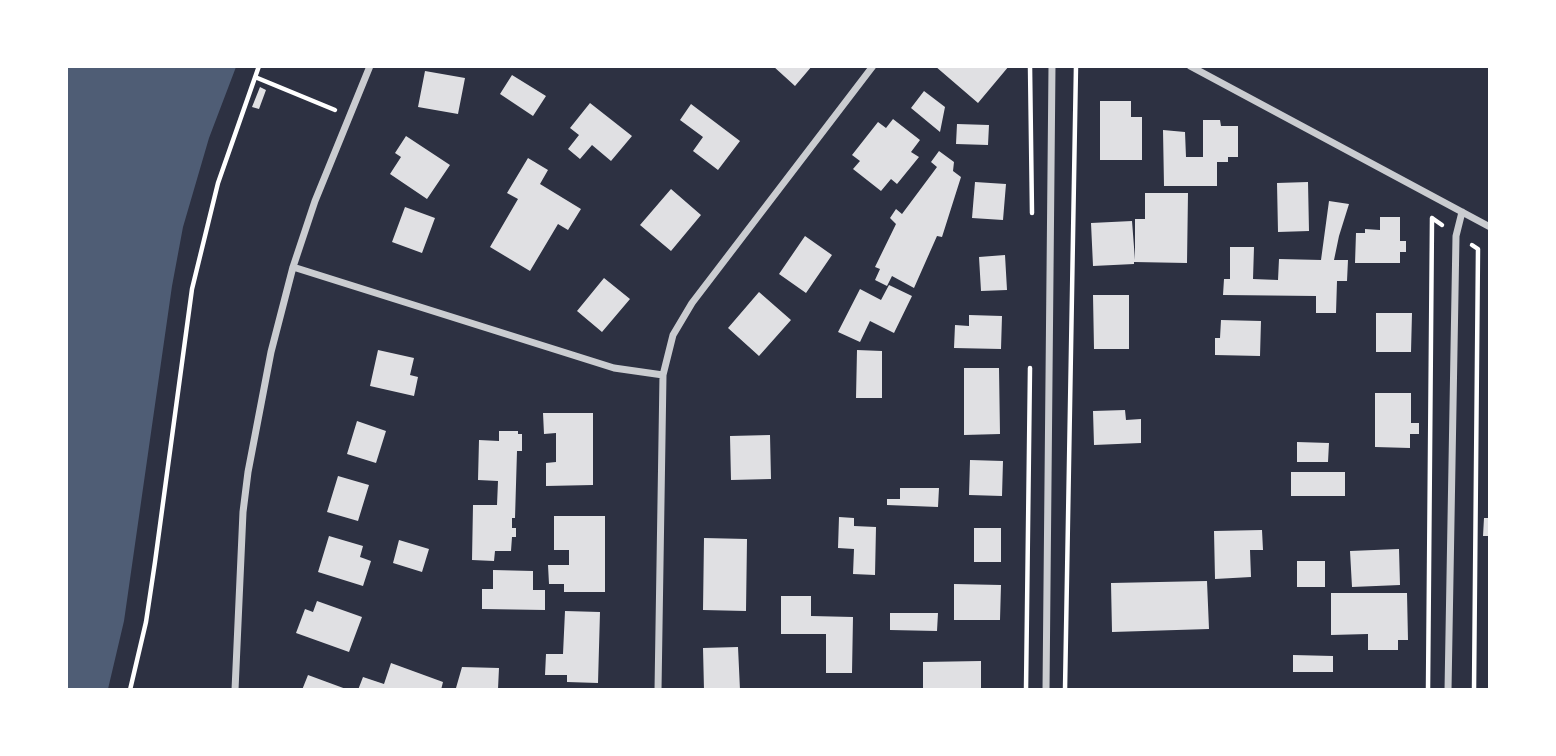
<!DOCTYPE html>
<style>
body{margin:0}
#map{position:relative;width:1556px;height:756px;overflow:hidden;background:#2d3142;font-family:Commissioner,sans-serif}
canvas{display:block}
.frame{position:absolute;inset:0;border:68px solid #fff;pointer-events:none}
</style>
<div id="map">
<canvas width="1556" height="756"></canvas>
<div class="frame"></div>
</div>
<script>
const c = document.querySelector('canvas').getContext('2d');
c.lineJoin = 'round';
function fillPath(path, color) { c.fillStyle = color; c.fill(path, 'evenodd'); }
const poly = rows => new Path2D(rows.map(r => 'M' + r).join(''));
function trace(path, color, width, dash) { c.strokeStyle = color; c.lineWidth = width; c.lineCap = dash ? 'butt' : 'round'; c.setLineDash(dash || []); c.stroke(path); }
const water = poly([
 [66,67,236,67,209,138,183,227,172,286,124,621,108,689,67,689]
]);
const building = poly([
 [773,66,812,66,795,86],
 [935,66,1009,66,978,103],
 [425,71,465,78,458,114,418,107],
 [512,75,546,96,533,116,500,94],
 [260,87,266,90,259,109,252,107],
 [924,91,945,107,940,132,911,108],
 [1100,101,1131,101,1131,117,1142,117,1142,160,1100,160],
 [590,103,632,136,611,161,592,145,580,159,568,149,579,135,570,128],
 [691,104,740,141,718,170,693,151,703,137,680,120],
 [893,119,920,140,911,152,919,157,897,184,891,179,881,191,853,169,860,161,852,155,878,122,886,128],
 [1203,120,1220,120,1221,126,1238,126,1238,157,1228,157,1228,162,1217,162,1217,186,1164,186,1163,130,1185,132,1186,157,1203,157],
 [957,124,989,125,988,145,956,144],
 [406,136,450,165,427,199,390,174,401,157,395,153],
 [939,151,954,162,953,171,961,177,942,237,937,236,914,288,892,276,887,286,875,280,880,269,875,267,896,224,890,218,896,209,902,214,937,167,931,162],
 [528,158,548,170,540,184,581,209,568,230,558,224,530,271,490,247,518,199,507,193],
 [975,182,1006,184,1003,220,972,218],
 [1308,182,1309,231,1278,232,1277,183],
 [671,189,701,215,671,251,640,225],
 [1145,193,1188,193,1187,263,1134,262,1134,264,1093,266,1091,223,1132,221,1135,260,1135,219,1145,219],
 [1329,201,1349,204,1339,236,1334,260,1348,260,1347,281,1337,281,1336,313,1316,313,1316,296,1223,295,1224,279,1230,279,1230,247,1254,247,1253,279,1278,280,1279,259,1321,260],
 [405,207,435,218,422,253,392,242],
 [1380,217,1400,217,1400,241,1406,241,1406,252,1400,252,1400,263,1355,263,1356,233,1365,233,1365,229,1380,230],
 [805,236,832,255,806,293,779,274],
 [1005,255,1007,290,981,291,979,257],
 [604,278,630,299,602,332,577,311],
 [889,285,912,296,894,333,870,321,860,342,838,332,860,289,881,300],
 [759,292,791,320,759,356,728,328],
 [1093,295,1129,295,1129,349,1094,349],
 [1376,313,1412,313,1411,352,1376,352],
 [969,315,1002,316,1001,349,954,348,955,325,969,326],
 [1221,320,1261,321,1260,356,1215,355,1215,338,1220,338],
 [378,350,414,358,410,375,418,377,414,396,370,386],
 [857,350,882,351,882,398,856,398],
 [964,368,999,368,1000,434,964,435],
 [1375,393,1411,393,1411,423,1419,423,1419,434,1410,434,1410,448,1375,447],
 [1125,410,1126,420,1141,419,1141,443,1094,445,1093,411],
 [543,413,593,413,593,485,546,486,546,463,556,462,556,433,544,434],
 [357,421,386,431,376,463,347,454],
 [499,431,518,431,518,434,522,434,522,451,517,451,515,518,512,518,512,528,516,528,516,537,512,537,511,551,495,551,494,561,472,560,473,505,497,505,498,481,478,480,479,440,499,441],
 [770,435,771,479,731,480,730,436],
 [1297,442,1329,443,1328,462,1297,462],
 [970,460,1003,461,1002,496,969,495],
 [1291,472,1345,472,1345,496,1291,496],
 [338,476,369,485,358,521,327,512],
 [900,488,939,488,938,507,887,505,887,499,900,499],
 [554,516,605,516,605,592,564,592,564,584,549,584,548,565,569,565,569,550,554,550],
 [839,517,854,518,854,526,876,527,875,575,853,574,854,549,838,548],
 [1484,518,1490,518,1490,536,1483,536],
 [974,528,1001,528,1001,562,974,562],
 [1262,530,1263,550,1250,550,1251,577,1215,579,1214,531],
 [329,536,363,546,360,557,371,561,363,586,318,572],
 [704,538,747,539,746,611,703,610],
 [399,540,429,549,422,572,393,563],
 [1399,549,1400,585,1352,587,1350,551],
 [1297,561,1325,561,1325,587,1297,587],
 [493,570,533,571,533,590,545,590,545,610,482,609,482,589,493,589],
 [1207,581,1209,629,1112,632,1111,583],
 [954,584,1001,585,1000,620,954,620],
 [1331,593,1407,593,1408,640,1398,640,1398,650,1368,650,1368,634,1331,635],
 [781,596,811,596,811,616,853,617,852,673,826,673,826,634,781,634],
 [317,601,362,617,349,652,296,633,305,609,313,612],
 [565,611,600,612,598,683,567,682,567,675,545,675,546,654,563,654],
 [890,613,938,613,937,631,890,630],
 [738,647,740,690,704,690,703,648],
 [1293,655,1333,656,1333,672,1293,672],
 [981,661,981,690,923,690,923,662],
 [391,663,443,682,441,690,358,690,363,677,384,684],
 [462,667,499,668,498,689,456,688],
 [308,675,346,689,346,690,302,690]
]);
const path = poly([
 [1030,66,1032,213],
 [255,77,335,110],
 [1432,218,1442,225],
 [1472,245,1478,249,1474,690],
 [130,690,146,622,155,562,192,289,218,183,259,66],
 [1026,690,1030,368],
 [1065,690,1076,66],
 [1428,690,1432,218]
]);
const minor = poly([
 [1190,66,1490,227],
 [293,267,614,368,663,375],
 [235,690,243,512,248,472,271,352,293,267,315,201,370,66],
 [658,690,663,375,673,335,692,303,873,66],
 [1046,690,1052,66],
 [1448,690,1456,236,1462,212]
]);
fillPath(water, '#4f5d75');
fillPath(building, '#e0e0e3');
trace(path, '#fff', 4.5);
trace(minor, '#caccd0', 7);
</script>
